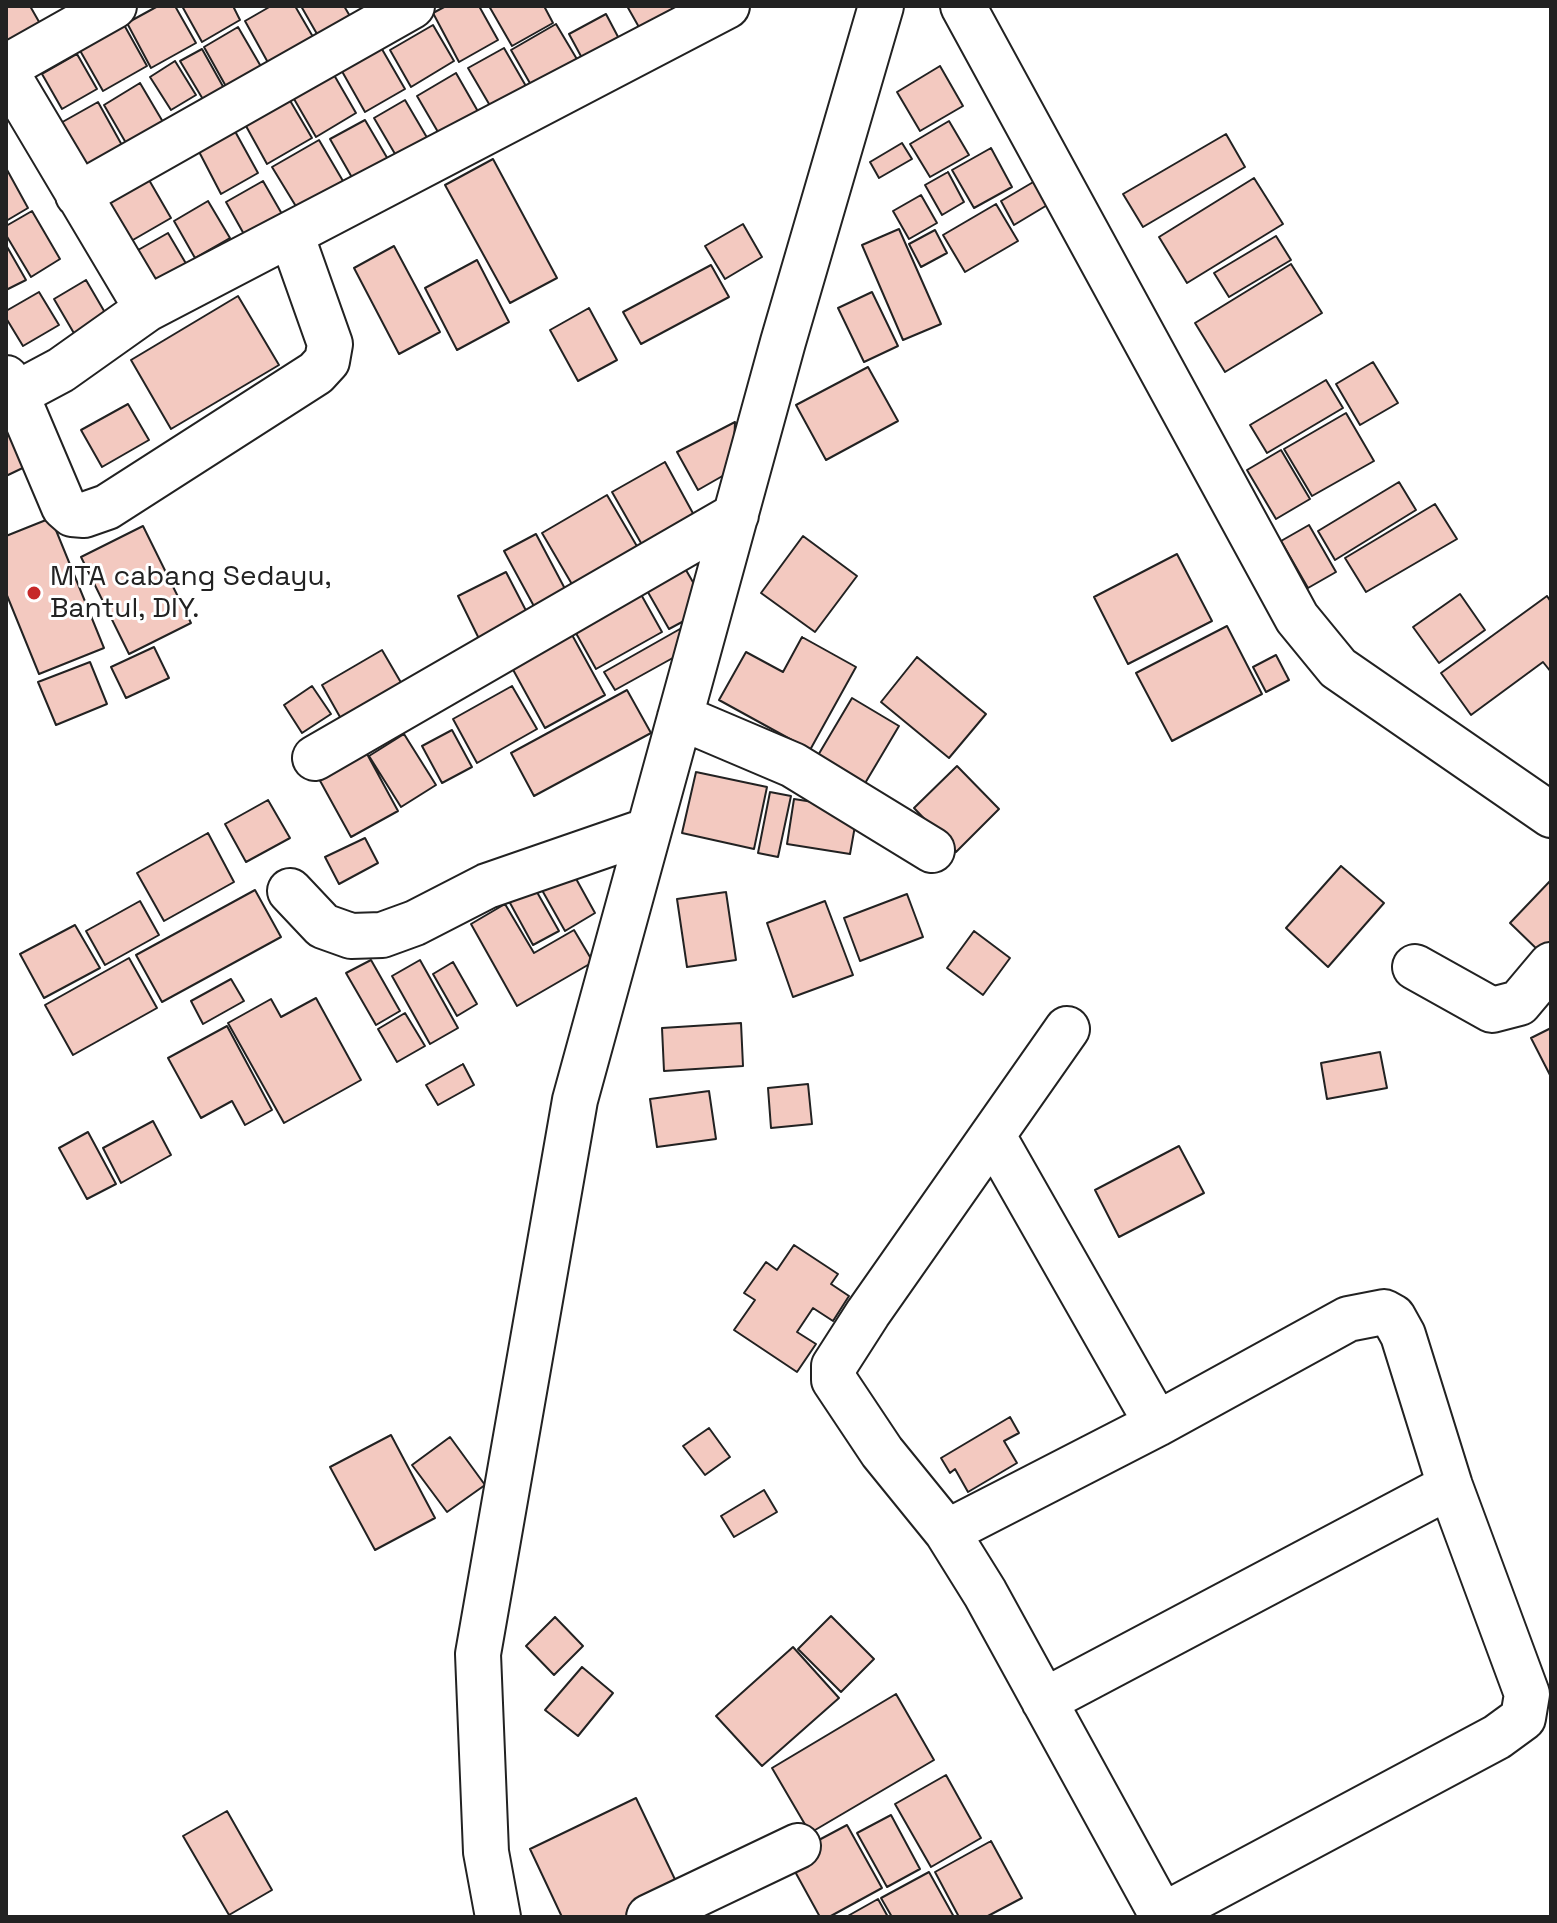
<!DOCTYPE html>
<style>
body{margin:0}
#map{position:relative;width:1557px;height:1923px;overflow:hidden;background:#fff;font-family:"Space Grotesk",sans-serif}
canvas{display:block}
.frame{position:absolute;inset:0;border:8px solid #222;pointer-events:none}
</style>
<div id="map">
<canvas width="1557" height="1923"></canvas>
<div class="frame"></div>
</div>
<script>
const c = document.querySelector('canvas').getContext('2d');
c.lineJoin = 'round';
function fillPath(path, color) { c.fillStyle = color; c.fill(path, 'evenodd'); }
const poly = rows => new Path2D(rows.map(r => 'M' + r).join(''));
function trace(path, color, width, dash) { c.strokeStyle = color; c.lineWidth = width; c.lineCap = dash ? 'butt' : 'round'; c.setLineDash(dash || []); c.stroke(path); }
function drawText(font, color, halo, rows, align = 'center') {
  c.font = font + ' "Space Grotesk",sans-serif'; c.lineWidth = 6; c.setLineDash([]); c.textBaseline = 'middle'; c.strokeStyle = halo; c.fillStyle = color; for (const [text, x, y, turn = 0] of rows) {
    c.save(); c.translate(x, y); c.rotate((+turn || 0) * Math.PI / 180); c.textAlign = isNaN(turn) ? turn : align; if (halo) c.strokeText(text, 0, 0); c.fillText(text, 0, 0); c.restore();
  }
}
const building = poly([
 [6,6,30,6,42,27,6,48,6,6],
 [158,6,175,6,196,43,151,68,127,23,158,6],
 [182,6,233,6,240,20,202,42,182,6],
 [271,6,295,6,316,42,271,68,245,21,271,6],
 [301,6,344,6,354,23,321,41,301,6],
 [446,6,479,6,498,40,459,62,433,13,446,6],
 [489,6,544,6,553,23,512,46,489,6],
 [627,6,676,6,681,15,644,36,627,6],
 [606,14,626,52,589,71,569,34,606,14],
 [123,23,147,66,103,91,78,47,123,23],
 [556,24,581,66,535,92,511,50,556,24],
 [433,25,454,61,411,87,390,50,433,25],
 [238,27,263,70,228,90,204,47,238,27],
 [379,44,405,89,365,112,339,66,379,44],
 [504,48,534,100,499,121,468,68,504,48],
 [202,49,225,90,204,101,180,61,202,49],
 [77,54,97,89,62,109,42,74,77,54],
 [175,61,196,95,171,110,150,77,175,61],
 [940,66,963,106,920,131,897,92,940,66],
 [330,68,356,113,316,137,290,92,330,68],
 [456,73,484,122,445,144,417,96,456,73],
 [140,83,163,122,126,143,104,105,140,83],
 [285,92,312,138,267,164,241,117,285,92],
 [405,100,429,141,398,159,374,118,405,100],
 [98,102,123,147,76,174,50,129,98,102],
 [365,120,389,161,354,181,330,139,365,120],
 [949,121,969,155,930,177,910,144,949,121],
 [231,124,258,173,221,194,195,144,231,124],
 [1226,134,1245,167,1143,227,1123,194,1226,134],
 [319,140,343,181,297,208,272,167,319,140],
 [902,143,912,159,879,178,870,162,902,143],
 [991,148,1012,187,974,208,952,170,991,148],
 [493,159,557,278,510,303,445,185,493,159],
 [6,168,28,208,6,221,6,168],
 [948,172,964,202,942,215,925,185,948,172],
 [145,173,171,218,119,248,93,203,145,173],
 [1254,178,1283,224,1187,283,1159,237,1254,178],
 [263,181,282,214,245,236,226,202,263,181],
 [1035,181,1049,204,1014,225,1001,201,1035,181],
 [921,195,937,223,909,239,893,211,921,195],
 [208,201,230,238,195,258,174,221,208,201],
 [996,204,1018,241,965,272,943,235,996,204],
 [32,211,60,259,31,277,6,235,6,226,32,211],
 [743,224,762,257,725,279,705,246,743,224],
 [899,229,941,324,903,340,862,245,899,229],
 [935,230,947,253,921,267,909,244,935,230],
 [168,233,191,272,147,297,124,258,168,233],
 [1276,236,1291,260,1229,297,1214,273,1276,236],
 [6,245,26,280,6,290,6,245],
 [394,246,440,332,399,354,354,268,394,246],
 [477,260,509,322,457,350,425,288,477,260],
 [1291,264,1322,313,1225,372,1195,323,1291,264],
 [711,265,729,297,641,344,623,312,711,265],
 [86,280,107,316,75,335,54,299,86,280],
 [39,292,59,325,23,346,6,318,6,311,39,292],
 [872,292,898,346,864,362,838,308,872,292],
 [238,296,279,365,171,429,131,360,238,296],
 [589,308,617,360,578,381,550,330,589,308],
 [1373,362,1398,403,1360,425,1336,384,1373,362],
 [868,367,898,421,826,460,796,405,868,367],
 [1326,380,1343,408,1267,453,1250,425,1326,380],
 [128,404,149,440,102,467,81,430,128,404],
 [1346,413,1374,461,1312,496,1284,449,1346,413],
 [6,414,31,464,6,476,6,414],
 [735,422,733,470,698,490,677,452,735,422],
 [1281,450,1310,499,1276,519,1247,470,1281,450],
 [665,462,701,528,649,557,612,492,665,462],
 [1399,482,1416,510,1335,560,1318,531,1399,482],
 [607,495,638,548,573,586,542,533,607,495],
 [1435,504,1457,539,1366,592,1345,558,1435,504],
 [51,518,104,648,39,674,6,593,6,536,51,518],
 [1309,525,1336,572,1308,588,1281,541,1309,525],
 [143,526,191,623,129,654,81,557,143,526],
 [536,534,573,604,542,621,504,551,536,534],
 [803,536,857,576,815,632,761,593,803,536],
 [1177,554,1212,621,1128,664,1094,597,1177,554],
 [679,558,708,608,669,629,641,580,679,558],
 [506,572,535,628,486,653,458,596,506,572],
 [638,589,662,632,596,669,572,626,638,589],
 [1460,594,1485,630,1439,663,1413,627,1460,594],
 [1547,596,1551,602,1551,672,1543,662,1471,715,1441,673,1547,596],
 [687,625,698,644,615,690,604,672,687,625],
 [1227,626,1262,694,1172,741,1136,673,1227,626],
 [571,633,605,695,545,728,511,666,571,633],
 [802,637,856,667,810,750,719,700,746,652,783,672,802,637],
 [154,647,169,678,126,698,111,667,154,647],
 [382,650,410,698,349,733,322,685,382,650],
 [1276,655,1289,680,1266,692,1253,667,1276,655],
 [917,657,986,714,949,758,881,702,917,657],
 [90,662,107,704,56,725,38,682,90,662],
 [312,686,331,714,302,733,284,705,312,686],
 [512,686,537,729,477,763,453,719,512,686],
 [627,690,651,733,534,796,511,753,627,690],
 [852,698,899,726,864,785,817,757,852,698],
 [452,730,472,767,442,783,422,746,452,730],
 [404,734,436,785,401,807,369,756,404,734],
 [360,741,398,811,351,837,313,768,360,741],
 [957,766,999,809,956,852,914,808,957,766],
 [696,772,767,787,754,849,682,833,696,772],
 [770,792,791,796,778,857,758,853,770,792],
 [794,799,858,809,850,854,787,844,794,799],
 [268,800,290,838,246,862,225,824,268,800],
 [208,833,234,882,164,921,137,873,208,833],
 [365,838,378,863,339,884,325,857,365,838],
 [569,866,595,913,565,931,538,883,569,866],
 [1341,866,1384,903,1328,967,1286,928,1341,866],
 [529,878,559,931,533,945,504,892,529,878],
 [1551,880,1551,944,1542,954,1510,923,1551,880],
 [255,890,281,937,162,1002,136,955,255,890],
 [726,892,736,960,687,967,677,899,726,892],
 [907,894,923,937,860,961,844,918,907,894],
 [140,901,159,935,105,965,86,931,140,901],
 [825,901,853,975,793,997,767,923,825,901],
 [505,904,534,953,574,930,593,962,517,1006,471,924,505,904],
 [75,925,100,968,44,998,20,954,75,925],
 [974,931,1010,958,983,995,947,968,974,931],
 [129,958,157,1008,73,1055,45,1005,129,958],
 [371,960,400,1011,376,1025,346,973,371,960],
 [420,960,458,1028,430,1044,392,976,420,960],
 [453,962,477,1004,457,1016,433,974,453,962],
 [231,979,244,1001,203,1024,191,1001,231,979],
 [316,998,361,1080,284,1123,228,1023,271,999,281,1017,316,998],
 [405,1013,425,1046,397,1062,378,1029,405,1013],
 [741,1023,743,1066,664,1071,662,1028,741,1023],
 [227,1026,272,1110,245,1125,232,1101,201,1118,168,1058,227,1026],
 [1551,1028,1551,1077,1531,1038,1551,1028],
 [1380,1052,1387,1088,1327,1099,1321,1063,1380,1052],
 [463,1064,474,1085,438,1105,426,1085,463,1064],
 [808,1084,812,1124,771,1128,768,1088,808,1084],
 [709,1091,716,1139,657,1147,650,1099,709,1091],
 [153,1121,171,1155,121,1183,103,1148,153,1121],
 [88,1132,116,1184,87,1199,59,1148,88,1132],
 [1179,1146,1204,1193,1119,1237,1095,1190,1179,1146],
 [794,1245,838,1274,831,1284,849,1296,833,1321,813,1308,797,1332,816,1344,797,1372,734,1330,755,1300,744,1293,766,1262,777,1270,794,1245],
 [1010,1417,1019,1433,1004,1441,1017,1463,968,1492,955,1469,950,1473,941,1458,1010,1417],
 [709,1428,730,1457,705,1475,683,1446,709,1428],
 [391,1435,435,1518,375,1550,330,1467,391,1435],
 [450,1437,485,1485,447,1512,412,1465,450,1437],
 [764,1490,777,1512,734,1537,721,1516,764,1490],
 [831,1616,874,1659,841,1692,798,1649,831,1616],
 [555,1617,583,1646,554,1675,526,1646,555,1617],
 [793,1647,839,1698,762,1766,716,1716,793,1647],
 [582,1667,613,1693,578,1736,545,1710,582,1667],
 [896,1694,934,1760,810,1833,772,1768,896,1694],
 [946,1775,981,1838,931,1867,895,1804,946,1775],
 [636,1798,681,1892,629,1917,562,1917,530,1849,636,1798],
 [227,1811,272,1890,229,1915,183,1836,227,1811],
 [891,1815,920,1869,887,1887,857,1833,891,1815],
 [847,1825,882,1888,829,1917,820,1917,787,1857,847,1825],
 [991,1841,1022,1898,986,1917,959,1917,935,1872,991,1841],
 [929,1872,954,1917,892,1917,881,1898,929,1872],
 [878,1899,888,1917,846,1917,878,1899]
]);
const minor = poly([
 [963,6,1297,618,1338,668,1551,815],
 [6,67,114,6],
 [6,72,147,309],
 [78,195,412,6],
 [6,378,16,394,61,370,147,309,727,6],
 [16,394,64,507,72,514,84,515,107,507,316,373,327,361,330,344,291,234],
 [680,717,793,765,932,850],
 [315,758,736,515],
 [290,891,323,926,351,936,382,935,415,923,487,886,649,830],
 [1415,967,1492,1010,1519,1003,1551,965],
 [1067,1029,868,1313,834,1366,834,1380,882,1452,947,1532,985,1593,1163,1917],
 [993,1136,1157,1424],
 [947,1532,1157,1424,1348,1319,1384,1312,1393,1317,1403,1335,1450,1486,1527,1694,1523,1718,1497,1737,1162,1916],
 [1044,1701,1450,1486],
 [498,1917,486,1852,478,1654,575,1100,783,342,881,6],
 [649,1917,798,1846]
]);
const markers = [
 [34,593,8,"#c62828"]
];
const poiNames = [
 ["MTA cabang Sedayu,",50,577],
 ["Bantul, DIY.",50,609]
];
fillPath(building, '#f3c9c0');
trace(building, '#222', 2);
trace(minor, '#222', 48);
trace(minor, '#fff', 44);
for (const [x, y, r, color] of markers) { const dot = new Path2D(); dot.arc(x, y, r, 0, 2 * Math.PI); c.fillStyle = color; c.fill(dot); trace(dot, '#fff', 3); }
drawText('28px', '#222', '#fff', poiNames, 'left');
</script>
